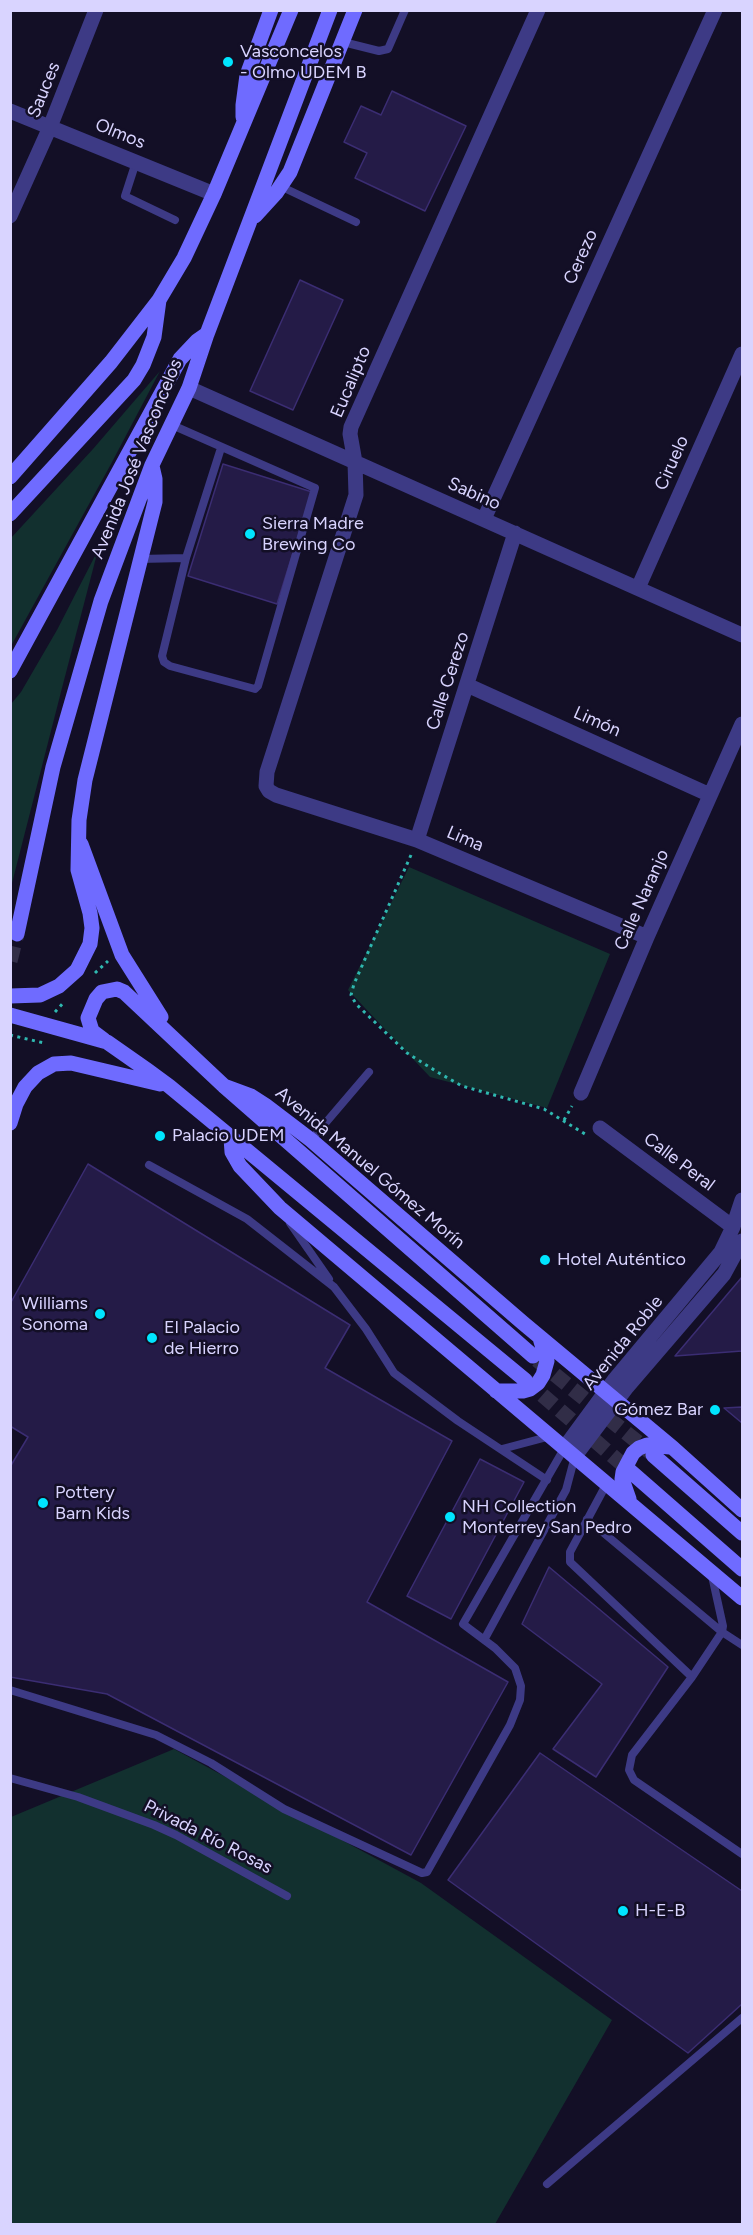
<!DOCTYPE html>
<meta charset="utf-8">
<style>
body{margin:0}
#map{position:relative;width:753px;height:2235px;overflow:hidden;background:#130f26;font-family:Figtree,sans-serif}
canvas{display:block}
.frame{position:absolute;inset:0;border:12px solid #d9d4ff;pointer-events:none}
</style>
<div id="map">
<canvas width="753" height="2235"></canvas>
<div class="frame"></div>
</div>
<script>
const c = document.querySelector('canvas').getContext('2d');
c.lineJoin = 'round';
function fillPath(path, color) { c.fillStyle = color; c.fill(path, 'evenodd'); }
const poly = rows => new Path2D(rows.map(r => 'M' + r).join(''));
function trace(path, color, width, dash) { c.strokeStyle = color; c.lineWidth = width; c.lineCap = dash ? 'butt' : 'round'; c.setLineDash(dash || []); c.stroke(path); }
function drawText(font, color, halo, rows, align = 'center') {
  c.font = font + ' Figtree,sans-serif'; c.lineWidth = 5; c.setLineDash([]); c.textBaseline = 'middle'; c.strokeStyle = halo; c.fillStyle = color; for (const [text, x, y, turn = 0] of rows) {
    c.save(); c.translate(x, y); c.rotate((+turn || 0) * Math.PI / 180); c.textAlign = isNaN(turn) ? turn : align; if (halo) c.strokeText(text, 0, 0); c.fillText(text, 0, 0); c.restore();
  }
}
const green = poly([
 [160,371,111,464,11,646,11,538,93,449],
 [98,550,62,688,11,887,11,704,21,692,57,630],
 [409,867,610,954,547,1108,430,1077,348,990],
 [174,1749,421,1883,612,2020,495,2224,11,2224,11,1817]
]);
const building = poly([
 [392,91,466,126,425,211,355,178,367,153,344,142,361,106,381,115,392,91],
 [300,280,343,300,293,410,250,391,300,280],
 [223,464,312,492,277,604,188,576,223,464],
 [88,1164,350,1325,325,1368,452,1441,367,1602,508,1682,411,1855,107,1694,10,1677,10,1467,28,1437,10,1426,10,1304,88,1164],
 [742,1277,742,1351,675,1356,742,1277],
 [742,1407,742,1423,724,1408,742,1407],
 [480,1459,524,1482,451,1619,407,1596,480,1459],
 [549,1567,668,1667,596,1777,553,1749,602,1684,522,1624,549,1567],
 [540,1753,742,1891,742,2004,688,2053,448,1880,540,1753]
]);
const secondaryTunnel = poly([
 [10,961,17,934],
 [537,1360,651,1453],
 [525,1380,630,1471]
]);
const path = poly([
 [411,855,354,984,351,995,356,1004,407,1053,439,1073,462,1086,544,1109,585,1134],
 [95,973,108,961],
 [55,1012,64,1002],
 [10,1035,44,1043],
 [564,1120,572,1106]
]);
const lane = poly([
 [343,42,379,51,388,49,405,10],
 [136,162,125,196,175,220],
 [280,186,356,222],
 [172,425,315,488,258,686,255,689,170,666,164,662,162,656,186,558,221,448],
 [139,559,186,558],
 [311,1140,369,1072],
 [149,1165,247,1219,334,1287,366,1329,394,1373,458,1421,547,1480],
 [290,1223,329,1279],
 [502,1449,551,1436],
 [607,1483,570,1552,570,1562,692,1677],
 [587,1519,722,1632,742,1645],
 [712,1576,723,1626,722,1632,692,1677,632,1755,629,1770,634,1780,742,1854],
 [484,1640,566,1490,575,1456],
 [10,1690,156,1735,211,1763,284,1809,422,1873,427,1872,510,1725,520,1700,521,1686,515,1668,495,1648,463,1624,565,1447],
 [10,1778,78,1797,154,1825,176,1835,287,1896],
 [547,2184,742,2018]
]);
const street = poly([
 [538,10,351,427,350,434,355,462,356,495,267,772,266,786,269,791,276,795,417,840,647,937],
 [10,111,214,194],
 [10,216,50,127,96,10],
 [189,388,742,635],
 [484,519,715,10],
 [638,588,742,354],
 [467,685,710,795],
 [417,840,515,533],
 [581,1093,647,937,742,724],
 [600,1128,733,1227],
 [565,1447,615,1379,721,1252,733,1227,742,1200],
 [575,1456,627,1387,724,1274,742,1241]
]);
const secondary = poly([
 [243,117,243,105,247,75,271,10],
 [255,216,276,193,290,172,355,10],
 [10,477,111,362,159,300,184,258,214,194,291,10],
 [10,514,134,380,143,365,154,337,159,300],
 [10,671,180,359,197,341,207,334],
 [81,844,122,955,161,1017],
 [17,934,53,767,101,601,152,465,189,388,207,334,330,10],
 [10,996,40,995,59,986,77,970,90,944,92,928,90,913,78,870,79,820,85,780,155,502,155,479,152,466],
 [10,1015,107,1042,147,1070,169,1086,525,1380],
 [104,1040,92,1031,88,1018,96,999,102,992,117,989,124,992,224,1086,533,1356],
 [224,1086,251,1096,265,1105,311,1140,523,1323,673,1448,742,1510],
 [10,1123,16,1104,25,1087,38,1073,54,1064,71,1063,160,1084],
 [231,1138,232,1152,240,1166,280,1208,742,1598],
 [496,1391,523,1391,530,1389,538,1383,543,1375,547,1361,540,1338],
 [653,1455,742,1533],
 [630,1471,742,1569],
 [629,1499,622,1479,623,1472,633,1453,639,1448,647,1445,670,1447]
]);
const markers = [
 [228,62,6,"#00e5ff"],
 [250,534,6,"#00e5ff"],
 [160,1136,6,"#00e5ff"],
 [545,1260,6,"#00e5ff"],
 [100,1314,6,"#00e5ff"],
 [152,1338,6,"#00e5ff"],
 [715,1410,6,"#00e5ff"],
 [43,1503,6,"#00e5ff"],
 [450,1517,6,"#00e5ff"],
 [623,1911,6,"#00e5ff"]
];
const poiNames = [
 ["Vasconcelos",240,52],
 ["- Olmo UDEM B",240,73],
 ["Sierra Madre",262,524],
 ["Brewing Co",262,545],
 ["Palacio UDEM",172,1136],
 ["Hotel Auténtico",557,1260],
 ["Williams",88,1304,"right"],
 ["Sonoma",88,1325,"right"],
 ["El Palacio",164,1328],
 ["de Hierro",164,1349],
 ["Gómez Bar",703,1410,"right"],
 ["Pottery",55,1493],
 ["Barn Kids",55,1514],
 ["NH Collection",462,1507],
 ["Monterrey San Pedro",462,1528],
 ["H-E-B",635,1911]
];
const streetNames = [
 ["Sauces",44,90,-68],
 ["Olmos",120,134,22],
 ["Cerezo",581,257,-66],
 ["Eucalipto",351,382,-67],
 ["Avenida José Vasconcelos",137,459,-68],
 ["Ciruelo",672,463,-66],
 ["Sabino",474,494,24],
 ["Calle Cerezo",448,681,-72],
 ["Limón",597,722,24],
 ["Lima",465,839,23],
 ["Calle Naranjo",642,900,-66],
 ["Calle Peral",679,1162,37],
 ["Avenida Manuel Gómez Morín",370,1168,40],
 ["Avenida Roble",623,1343,-51],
 ["Privada Río Rosas",208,1837,27]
];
fillPath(green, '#12302f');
fillPath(building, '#241b47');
trace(building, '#3b2d73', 1.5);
trace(secondaryTunnel, '#312d47', 15, [15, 8]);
trace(path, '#2fb8b0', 3, [3, 4.5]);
trace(lane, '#3d3a85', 8);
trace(street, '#3d3a85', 15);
trace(secondary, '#6f6bff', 15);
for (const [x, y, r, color] of markers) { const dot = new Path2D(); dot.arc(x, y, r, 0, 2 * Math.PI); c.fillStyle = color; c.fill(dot); trace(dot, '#130f26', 2); }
drawText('18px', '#d9d4ff', '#130f26', poiNames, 'left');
drawText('18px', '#d9d4ff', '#130f26', streetNames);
</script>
